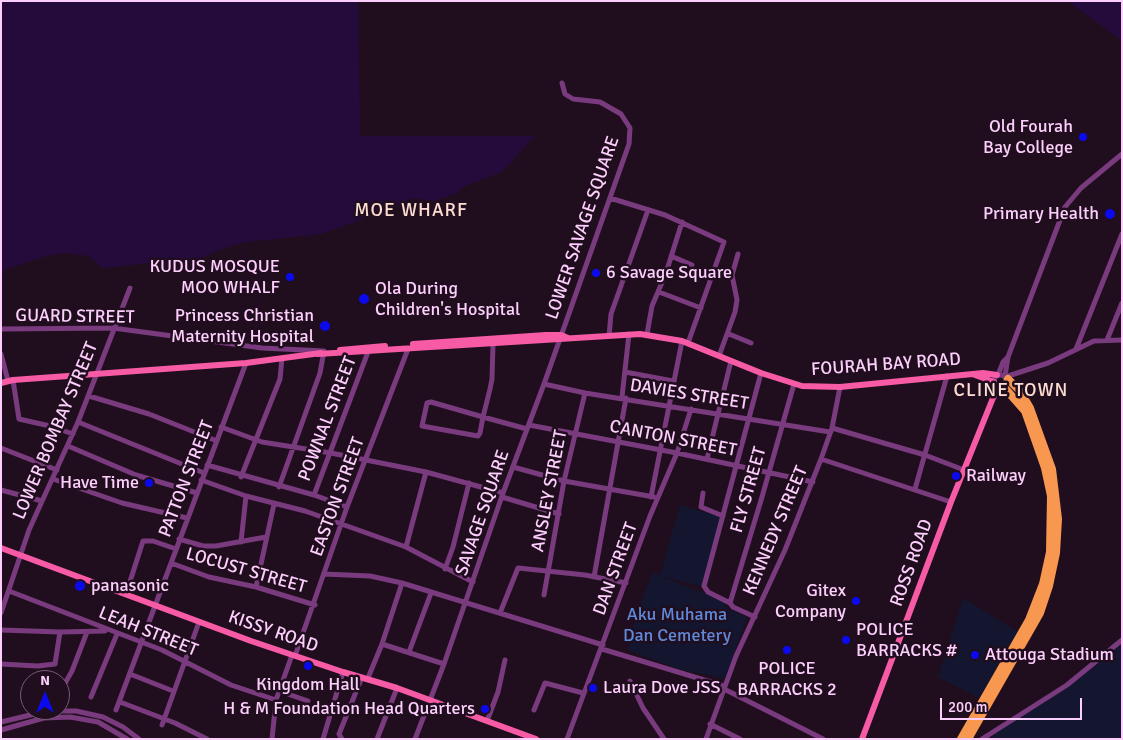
<!DOCTYPE html>
<html>
<head>
<meta charset="utf-8">
<style>
  body { margin:0 }
  #map { position:relative; width:1123px; height:740px; overflow:hidden; background:#200e1f; font-family:Signika,sans-serif }
  canvas { display:block }
  .frame { position:absolute; inset:0; border:2px solid #fdcffc; pointer-events:none }
  .north { position:absolute; left:20px; top:670px; width:50px; height:50px; box-sizing:border-box; background:#200e1f; border:1px solid #785b77; border-radius:50%; rotate:0deg; font-size:14px; font-weight:700; line-height:20px; text-align:center; color:#fdcffc }
  .north::after { content:''; display:block; margin:auto; width:18px; height:22px; background:#0b0aee; clip-path:polygon(50% 0,100% 100%,50% 72%,0 100%) }
  .scale { position:absolute; left:940px; top:698px; width:142px; height:22px; box-sizing:border-box; border:2px solid #fdcffc; border-top:0; padding-left:6px; font-size:15px; line-height:18px; white-space:nowrap; color:#fdcffc; -webkit-text-stroke:4px #200e1f; paint-order:stroke }
</style>
</head>
<body>
<div id="map">
<canvas width="1123" height="740"></canvas>
<div class="frame"></div>
<div class="north">N</div>
<div class="scale">200 m</div>
</div>
<script>
const g = document.querySelector('canvas').getContext('2d');
g.lineJoin = 'round';
function fillPath(path, color) { g.fillStyle = color; g.fill(path, 'evenodd'); }
const poly = rows => new Path2D(rows.map(r => 'M' + r).join(''));
function strokePath(path, color, width, dash) { g.strokeStyle = color; g.lineWidth = width; g.lineCap = dash ? 'butt' : 'round'; g.setLineDash(dash || []); g.stroke(path); }
function write(font, color, halo, rows, align = 'center') {
  g.font = font + ' Signika,sans-serif'; g.lineWidth = 5; g.setLineDash([]); g.textBaseline = 'middle'; g.strokeStyle = halo; g.fillStyle = color; for (const [text, x, y, turn = 0] of rows) {
    g.save(); g.translate(x, y); g.rotate((+turn || 0) * Math.PI / 180); g.textAlign = isNaN(turn) ? turn : align; if (halo) g.strokeText(text, 0, 0); g.fillText(text, 0, 0); g.restore();
  }
}
fillPath(poly([
  [680,505,723,518,703,587,661,576,724,602,726,608,747,617,725,679,675,668,628,650,634,621,652,573,660,575],
  [963,598,1018,632,979,698,938,677],
  [1122,643,1122,739,988,739,1093,666]
]), '#13162e');
fillPath(poly([
  [1,1,399,1,358,2,360,136,535,136,502,172,465,186,457,193,434,201,411,198,404,204,384,208,365,218,322,234,245,242,219,250,182,267,167,268,148,263,107,268,101,267,89,256,64,253,47,256,1,271],
  [1068,1,1122,1,1122,41]
]), '#250b3c');
strokePath(poly([
  [245,246,246,256,262,286,257,327,261,347]
]), '#250b3c', 1);
strokePath(poly([
  [610,198,665,215,724,242,688,343],
  [671,256,692,265],
  [659,292,701,308],
  [1,329,113,328,262,348,324,351,320,373,279,487],
  [647,334,652,306,666,273,682,222],
  [729,334,751,343],
  [609,336,611,314,648,210],
  [1107,340,1122,303],
  [493,344,492,379,490,389,483,417,480,433,478,436,422,426,427,403,431,402,483,417,527,429],
  [1076,349,1122,234],
  [1,354,8,381],
  [719,356,735,312,737,300,732,275,738,254],
  [625,372,673,381],
  '994 381a6 6 0 1 1 12 0a6 6 0 1 1-12 0Z',
  [998,375,1003,362,1008,357],
  [1005,376,1008,357,1065,207,1081,188,1122,154],
  [1005,377,1048,363,1094,341,1122,340],
  [13,380,19,419,50,426,73,434],
  [544,384,585,393,830,432],
  [89,396,149,414,217,441],
  [622,397,629,334],
  [78,422,204,473],
  [529,425,677,453,813,482],
  [221,427,262,442,331,453,426,472,503,493],
  [832,428,925,455,964,470],
  [68,446,136,475,197,493],
  [1,448,57,470],
  [707,459,731,361],
  [821,459,951,502],
  [207,465,314,495,347,507],
  [513,467,564,481,654,497],
  [241,477,280,379,282,358],
  [53,479,122,503,187,518],
  [201,480,246,496,305,511,406,547,473,582],
  [915,489,947,376],
  [1,490,42,501],
  [703,493,701,507,723,516],
  [314,495,368,352],
  [502,497,559,514],
  [651,497,682,341],
  [179,539,203,546,216,546,266,537],
  [241,542,246,496],
  [406,547,426,472],
  [171,563,209,577,256,587,315,605],
  [445,569,453,547,469,483],
  [324,574,370,576,402,583,603,645],
  [594,577,626,398],
  [256,587,274,504],
  [9,591,162,650,231,685,276,700],
  [126,594,143,541,153,541,176,549],
  [544,595,564,481,585,393],
  [730,603,762,497,794,384],
  [1,613,29,530,78,422,130,288],
  [500,613,518,568,585,575,626,583],
  [755,617,733,607,730,603,708,592,704,586,761,373],
  [1,630,60,632,105,631],
  [382,644,444,664],
  [602,649,724,686],
  [409,652,431,593],
  [295,656,347,507,408,349],
  [1,664,38,666,55,664,60,632],
  [130,674,173,691],
  [368,678,382,644,402,583],
  [630,681,643,708,664,739],
  [64,685,72,671,87,632],
  [724,689,823,739],
  [279,691,308,701],
  [91,697,117,634],
  [120,702,175,723,207,739],
  [116,710,246,363],
  [534,710,545,683,583,693],
  [487,721,498,692,505,660],
  [1,722,47,711,76,711,103,717,123,727,139,739],
  [710,724,740,739],
  [162,725,199,622],
  [1,730,44,718,70,717,98,722,127,739],
  [272,739,276,700,292,655],
  [323,739,343,672],
  [342,739,339,734,362,677],
  [377,739,397,688],
  [415,739,444,664,503,493,544,384,629,144,630,128,621,114,600,102,573,99,565,94,562,83],
  [567,739,650,516,677,453,691,409],
  [706,739,736,656,785,550,821,459,832,428,840,387],
  [982,739,1067,685,1122,640]
]), '#793b7d', 5);
strokePath(poly([
  [413,344,546,335,561,335,568,338],
  [340,350,385,346],
  [318,354,640,334,682,341,761,373,802,386,840,387,983,373,997,375],
  [975,375,994,382],
  [1,383,13,380,246,363,321,353],
  [1,548,251,641,343,672,397,688,536,739],
  [862,739,951,502,993,398,1000,387]
]), '#f85ba5', 6);
strokePath(poly([
  [961,739,1029,620,1043,584,1050,552,1051,496,1045,468,1025,411,1003,386],
  [968,739,1040,613,1049,586,1056,553,1058,519,1052,469,1030,408,1020,391,1008,379]
]), '#f89750', 8);
for (const [x, y, r, color] of [
  [1083,137,5,"#0b0aee"],
  [1110,214,6,"#0b0aee"],
  [596,273,5,"#0b0aee"],
  [290,277,5,"#0b0aee"],
  [364,299,6,"#0b0aee"],
  [325,326,6,"#0b0aee"],
  [956,476,5,"#0b0aee"],
  [149,483,5,"#0b0aee"],
  [80,586,6,"#0b0aee"],
  [856,601,5,"#0b0aee"],
  [846,640,5,"#0b0aee"],
  [787,650,5,"#0b0aee"],
  [975,655,5,"#0b0aee"],
  [308,666,5,"#0b0aee"],
  [593,688,5,"#0b0aee"],
  [485,709,5,"#0b0aee"]
]) { const dot = new Path2D(); dot.arc(x, y, r, 0, 2 * Math.PI); g.fillStyle = color; g.fill(dot); strokePath(dot, '#200e1f', 2); }
write('18px', '#fdcffc', '#200e1f', [
  ["Old Fourah",1073,127],
  ["Bay College",1073,148],
  ["Primary Health",1099,214],
  ["KUDUS MOSQUE",280,267],
  ["MOO WHALF",280,288],
  ["6 Savage Square",606,273,"left"],
  ["Ola During",375,289,"left"],
  ["Children's Hospital",375,310,"left"],
  ["Princess Christian",314,316],
  ["Maternity Hospital",314,337],
  ["Railway",966,476,"left"],
  ["Have Time",139,483],
  ["panasonic",91,586,"left"],
  ["Gitex",846,591],
  ["Company",846,612],
  ["POLICE",856,630,"left"],
  ["BARRACKS #",856,651,"left"],
  ["Attouga Stadium",985,655,"left"],
  ["POLICE",787,669,"center"],
  ["BARRACKS 2",787,690,"center"],
  ["Kingdom Hall",308,685,"center"],
  ["Laura Dove JSS",603,688,"left"],
  ["H & M Foundation Head Quarters",475,709]
], 'right');
write('18px', '#fdcffc', '#200e1f', [
  ["LOWER SAVAGE SQUARE",583,228,-71],
  ["GUARD STREET",75,317,1],
  ["FOURAH BAY ROAD",886,365,-4],
  ["DAVIES STREET",689,395,9],
  ["POWNAL STREET",328,419,-69],
  ["LOWER BOMBAY STREET",56,431,-67],
  ["CANTON STREET",673,439,11],
  ["PATTON STREET",187,479,-69],
  ["FLY STREET",749,490,-74],
  ["ANSLEY STREET",550,491,-79],
  ["EASTON STREET",338,497,-70],
  ["SAVAGE SQUARE",483,513,-71],
  ["KENNEDY STREET",776,531,-67],
  ["ROSS ROAD",912,563,-70],
  ["DAN STREET",616,569,-70],
  ["LOCUST STREET",246,571,16],
  ["LEAH STREET",148,632,22],
  ["KISSY ROAD",273,632,19]
]);
write('18px', '#5f89d9', '#200e1f', [
  ["Aku Muhama",677,615],
  ["Dan Cemetery",677,636]
]);
g.letterSpacing = '1px';
write('19px', '#fdddd1', '#200e1f', [
  ["MOE WHARF",411,211],
  ["CLINE TOWN",1011,391]
]);
g.letterSpacing = '0px';
</script>
</body>
</html>
